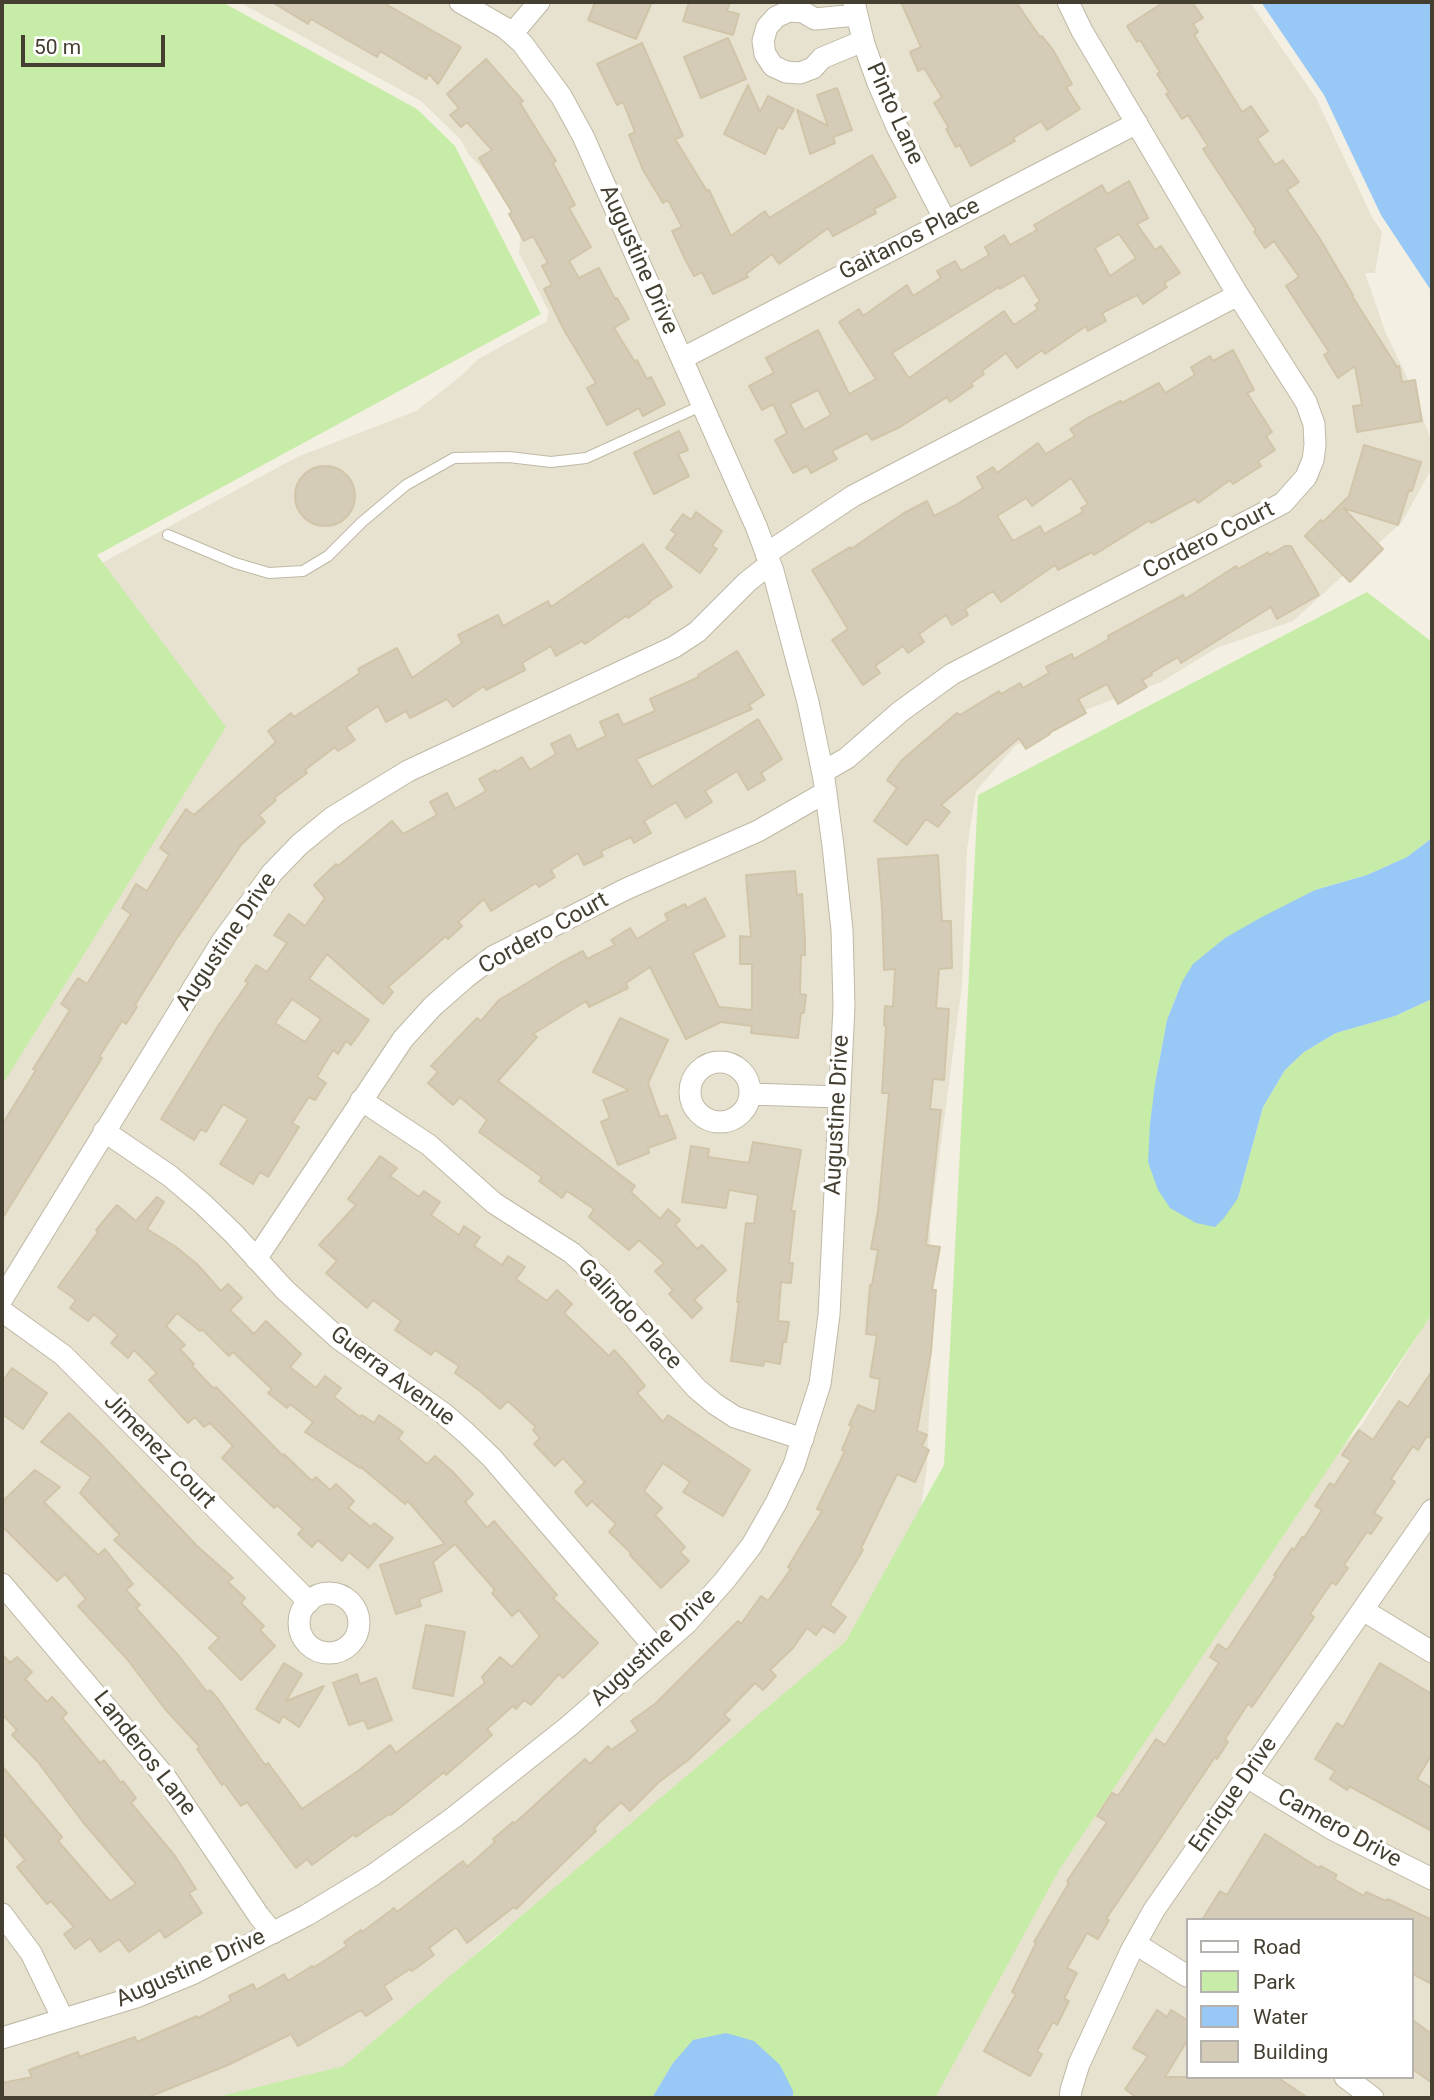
<!DOCTYPE html>
<html>
<head>
<meta charset="utf-8">
<style>
  body { margin:0 }
  #map { position:relative; width:1434px; height:2100px; overflow:hidden; background:#f3efe2; font-family:Roboto,sans-serif }
  canvas { display:block }
  .frame { position:absolute; inset:0; border:4px solid #453f32; pointer-events:none }
  .legend { position:absolute; left:1186px; top:1918px; width:228px; height:161px; box-sizing:border-box; background:#fff; border:2px solid #b5b2ad; margin:0; padding:9px 12px; list-style:none; font-size:21px; color:#453f32 }
  .legend li { display:flex; align-items:center; gap:14px; height:35px }
  .legend b { width:35px; border:2px solid #b5b2ad }
  .scale { position:absolute; left:21px; top:35px; width:144px; height:32px; box-sizing:border-box; border:4px solid #453f32; border-top:0; padding-left:9px; font-size:21px; line-height:24px; white-space:nowrap; color:#453f32; -webkit-text-stroke:5px #fff; paint-order:stroke }
</style>
</head>
<body>
<div id="map">
<canvas width="1434" height="2100"></canvas>
<div class="frame"></div>
<ul class="legend">
<li><b style="height:9px;background:#fff"></b>Road</li>
<li><b style="height:19px;background:#c7eca7"></b>Park</li>
<li><b style="height:19px;background:#98c8f6"></b>Water</li>
<li><b style="height:19px;background:#d5ccb7"></b>Building</li>
</ul>
<div class="scale">50 m</div>
</div>
<script>
const g = document.querySelector('canvas').getContext('2d');
g.lineJoin = 'round';
function fillPath(path, color) { g.fillStyle = color; g.fill(path, 'evenodd'); }
const poly = rows => new Path2D(rows.map(r => 'M' + r).join(''));
function strokePath(path, color, width, dash) { g.strokeStyle = color; g.lineWidth = width; g.lineCap = dash ? 'butt' : 'round'; g.setLineDash(dash || []); g.stroke(path); }
function write(font, color, halo, rows, align = 'center') {
  g.font = font + ' Roboto,sans-serif'; g.lineWidth = 7; g.setLineDash([]); g.textBaseline = 'middle'; g.strokeStyle = halo; g.fillStyle = color; for (const [text, x, y, turn = 0] of rows) {
    g.save(); g.translate(x, y); g.rotate((+turn || 0) * Math.PI / 180); g.textAlign = isNaN(turn) ? turn : align; if (halo) g.strokeText(text, 0, 0); g.fillText(text, 0, 0); g.restore();
  }
}
fillPath(poly([
  [239,2,1250,2,1316,98,1372,217,1382,232,1375,273,1365,273,1385,331,1405,373,1432,442,1432,468,1402,522,1293,621,1217,648,1161,682,1085,710,1015,746,976,791,967,849,962,985,930,1226,931,1361,927,1468,912,1564,870,1630,575,1883,494,1937,357,2070,275,2098,2,2098,2,1051,32,601,297,457,416,411,461,376,478,359,546,322,549,312,519,253,521,228,497,183,469,155,461,140,421,101],
  [1432,1313,1432,2098,920,2098,958,2011,1298,1496,1361,1426],
  [1187,1920,1411,1920,1411,2077,1187,2077]
]), '#e7e2d0');
fillPath(poly([
  [2,2,222,2,417,109,455,146,541,314,97,555,226,727,2,1085],
  [1367,592,1432,642,1432,838,1407,857,1367,875,1315,890,1225,938,1182,982,1167,1020,1155,1084,1238,1198,1263,1107,1285,1070,1304,1052,1336,1033,1395,1016,1432,999,1432,1314,1059,1870,935,2098,793,2098,793,2091,673,2063,652,2098,213,2098,344,2066,846,1641,944,1465,978,795]
]), '#c7eca7');
fillPath(poly([
  [1261,2,1432,2,1432,292,1381,215,1324,95],
  [1432,838,1432,999,1395,1016,1336,1033,1304,1052,1285,1070,1263,1107,1238,1198,1224,1218,1215,1227,1196,1223,1170,1208,1158,1190,1148,1162,1150,1124,1155,1084,1167,1020,1182,982,1193,964,1225,938,1260,918,1315,890,1367,875,1407,857],
  [726,2033,754,2041,780,2065,793,2091,793,2098,652,2098,673,2063,693,2040]
]), '#98c8f6');
const building = poly([
  [272,2,382,2,461,47,438,84,429,74,426,79,380,51,377,57,311,19,308,24,272,2],
  [595,2,652,2,636,39,588,20,595,2],
  [689,2,730,2,727,11,739,14,733,35,683,21,689,2],
  [901,2,1016,2,1040,37,1042,36,1053,50,1072,84,1066,87,1080,109,1047,130,1041,121,1013,138,1015,141,971,166,960,145,956,147,946,129,949,128,934,103,942,97,924,68,918,71,910,52,921,47,901,2],
  [1164,2,1192,2,1203,18,1193,24,1198,32,1194,35,1242,112,1251,106,1268,131,1257,139,1275,165,1283,160,1299,182,1287,190,1320,239,1353,295,1352,296,1397,367,1399,366,1402,382,1415,380,1422,421,1357,432,1353,406,1362,405,1355,366,1338,378,1324,355,1329,352,1286,286,1299,277,1274,241,1265,248,1254,232,1256,230,1203,149,1208,146,1188,115,1182,119,1166,94,1169,92,1157,74,1160,72,1140,40,1137,42,1127,26,1164,2],
  [728,38,746,79,701,98,684,57,728,38],
  [642,43,683,136,675,139,707,191,709,190,731,236,765,211,769,218,872,155,896,197,874,209,876,213,833,236,828,228,779,264,772,254,746,274,748,277,713,294,702,272,694,276,685,259,672,231,682,227,668,200,663,203,643,170,629,135,635,132,623,102,617,105,597,64,642,43],
  [486,59,523,101,520,103,556,161,553,163,575,205,569,208,591,247,569,261,579,278,599,268,615,299,617,298,629,319,614,328,635,362,637,360,647,379,651,377,665,404,643,416,639,408,607,425,587,388,596,383,564,330,544,289,552,285,542,266,548,263,533,236,524,241,509,214,512,212,479,158,492,150,467,122,461,127,450,115,459,108,447,94,486,59],
  [748,85,760,112,768,96,794,109,783,129,778,127,765,154,724,134,748,85],
  [837,88,852,130,833,137,835,143,810,154,797,110,828,126,817,95,837,88],
  [1129,181,1148,218,1137,224,1155,250,1161,246,1180,273,1164,283,1167,287,1143,304,1137,295,1102,313,1106,321,1088,331,1086,326,1045,354,1042,350,1017,368,1006,353,982,371,984,374,971,383,973,386,950,402,947,397,900,427,872,440,867,433,832,451,837,459,811,473,807,466,793,473,775,440,787,433,773,404,762,410,749,386,774,373,766,358,818,330,849,394,876,379,839,322,859,309,863,316,907,285,913,296,941,278,937,271,955,261,961,271,989,255,985,247,1004,235,1010,245,1037,230,1034,225,1102,185,1107,194,1129,181],
  [1119,234,1136,258,1110,276,1095,248,1119,234],
  [1024,275,1040,301,1035,305,1038,309,1014,325,1004,311,909,378,892,353,999,287,1000,289,1024,275],
  [818,390,831,415,804,430,790,404,818,390],
  [1233,350,1254,390,1247,393,1272,432,1266,436,1275,450,1258,461,1261,466,1233,484,1230,480,1198,503,1195,499,1151,523,1150,520,1094,555,1092,552,1058,570,1055,565,1001,602,993,591,965,609,968,615,952,625,946,615,919,634,924,642,908,653,903,646,875,666,880,673,863,685,832,640,848,629,812,570,850,547,851,549,904,513,927,501,934,516,954,506,983,488,977,477,993,467,997,473,1038,443,1046,454,1075,436,1070,429,1086,419,1121,401,1122,403,1159,383,1165,393,1195,375,1191,367,1210,356,1213,361,1233,350],
  [1071,478,1088,504,1081,508,1083,512,1044,534,1040,526,1013,541,997,516,1026,498,1032,506,1071,478],
  [679,431,688,450,678,454,689,476,654,494,634,453,679,431],
  [1364,445,1421,462,1412,491,1409,490,1398,525,1343,508,1383,549,1350,582,1305,536,1321,520,1323,522,1349,496,1364,445],
  '295 496a30 30 0 1 1 60 0a30 30 0 1 1-60 0Z',
  [696,512,722,531,712,546,717,549,700,573,666,548,676,534,671,530,683,514,691,520,696,512],
  [643,544,672,587,649,602,650,603,628,618,626,616,585,644,582,641,556,656,551,646,522,663,525,670,486,690,484,686,453,707,447,699,410,718,406,711,386,722,378,706,346,727,355,740,338,751,335,747,305,770,307,773,274,798,276,800,259,815,265,822,241,845,175,941,135,1005,137,1007,126,1024,122,1021,99,1057,102,1058,89,1079,2,1219,2,1125,36,1070,33,1069,70,1010,61,1004,78,978,87,984,131,914,122,908,136,884,147,891,169,855,160,848,186,809,194,815,276,742,268,731,291,713,294,717,360,673,358,669,397,648,412,678,462,643,458,635,498,615,503,626,548,601,551,607,643,544],
  [1285,546,1291,546,1319,595,1277,619,1271,607,1181,663,1178,657,1151,673,1152,675,1142,680,1147,687,1118,704,1107,684,1078,699,1086,713,1049,733,1050,734,1026,749,1019,738,941,805,950,812,938,827,926,819,907,845,874,821,897,788,887,780,902,760,957,713,960,715,999,691,1001,694,1020,683,1023,688,1049,673,1046,667,1072,654,1074,659,1109,639,1108,636,1183,595,1185,599,1236,566,1238,569,1268,552,1269,555,1285,546],
  [737,651,764,695,749,705,752,709,636,759,652,787,758,719,782,759,761,773,765,780,748,790,737,771,705,791,712,802,686,818,676,802,644,821,651,833,634,843,631,837,601,851,603,856,584,865,578,853,551,870,555,877,539,887,536,883,491,911,484,899,458,922,462,926,448,939,446,936,388,987,393,992,383,1004,327,954,309,979,369,1020,351,1045,346,1041,338,1054,333,1050,317,1077,326,1083,315,1100,309,1097,292,1123,299,1127,268,1177,260,1172,253,1184,220,1164,248,1119,223,1104,206,1132,201,1129,194,1140,161,1119,218,1026,248,983,245,981,256,965,267,972,287,943,274,935,289,914,305,926,325,898,314,885,336,864,338,866,392,821,403,834,437,815,430,802,447,793,455,809,486,791,479,779,495,770,497,772,522,757,530,770,556,754,551,744,570,735,577,750,606,736,600,722,618,714,623,725,655,711,650,699,699,677,698,675,737,651],
  [292,999,321,1019,305,1042,275,1023,292,999],
  [938,855,942,921,951,921,952,968,939,969,936,1008,949,1009,944,1080,933,1079,930,1109,941,1110,926,1245,940,1247,932,1290,936,1290,931,1352,917,1431,927,1435,922,1446,929,1450,915,1482,897,1474,861,1548,863,1550,830,1605,846,1617,834,1633,823,1626,816,1635,807,1628,793,1648,770,1670,776,1676,763,1690,755,1683,724,1715,730,1720,687,1761,659,1782,630,1811,621,1802,594,1828,596,1831,516,1909,514,1907,467,1943,456,1927,429,1948,434,1955,412,1971,410,1969,384,1986,392,1999,366,2016,361,2010,298,2046,291,2034,228,2065,146,2098,2,2098,2,2083,32,2077,29,2070,78,2052,79,2057,135,2037,137,2042,197,2016,198,2018,231,2001,229,1996,253,1984,256,1990,284,1974,288,1981,312,1966,313,1968,347,1946,344,1942,361,1930,362,1932,394,1908,397,1912,463,1861,467,1867,495,1842,493,1839,513,1822,515,1823,585,1759,590,1764,608,1746,611,1750,638,1731,631,1721,655,1704,738,1621,741,1624,761,1596,768,1601,791,1569,788,1567,822,1511,817,1509,845,1451,842,1450,852,1426,849,1425,858,1405,875,1412,880,1379,870,1377,877,1335,866,1334,870,1285,872,1285,878,1250,871,1249,878,1211,889,1093,882,1093,886,1026,884,1025,885,1006,893,1007,895,969,884,970,882,909,878,859,938,855],
  [795,871,797,895,802,894,805,940,805,955,801,955,800,994,806,995,804,1013,801,1013,798,1038,751,1033,752,1026,721,1022,686,1039,650,967,626,983,628,988,589,1007,586,1001,533,1034,537,1037,498,1081,635,1186,631,1192,660,1219,668,1209,680,1220,675,1225,697,1249,702,1245,726,1270,694,1300,702,1308,692,1318,669,1294,673,1290,655,1271,664,1263,639,1240,629,1250,589,1217,594,1209,567,1191,562,1198,539,1181,542,1177,479,1132,487,1120,460,1097,453,1105,428,1083,438,1072,431,1066,477,1018,481,1021,499,1000,560,963,583,951,587,959,615,945,611,940,630,928,637,939,668,920,665,914,685,904,687,908,705,898,725,936,693,953,719,1007,752,1010,752,964,740,964,740,936,751,937,746,875,795,871],
  [620,1018,668,1040,648,1083,660,1117,667,1115,676,1138,648,1148,649,1153,618,1165,601,1122,610,1118,603,1100,629,1090,593,1072,620,1018],
  [753,1142,801,1150,791,1211,795,1211,789,1263,793,1263,791,1283,781,1282,778,1321,789,1322,786,1342,783,1342,780,1364,765,1361,763,1366,731,1361,739,1302,737,1302,746,1223,754,1224,758,1195,729,1190,726,1208,682,1202,691,1146,709,1149,708,1157,749,1163,753,1142],
  [380,1156,397,1168,390,1176,419,1197,424,1191,440,1202,431,1215,459,1235,464,1226,480,1237,474,1246,502,1265,508,1256,525,1267,516,1279,547,1301,557,1290,572,1304,564,1313,609,1356,614,1350,627,1364,645,1386,637,1393,663,1422,668,1415,750,1470,723,1516,683,1492,690,1482,663,1463,644,1491,662,1508,655,1515,685,1547,680,1552,689,1561,661,1588,630,1555,631,1553,609,1532,616,1524,592,1501,587,1506,575,1492,585,1482,563,1458,555,1466,534,1444,540,1438,533,1430,536,1427,508,1401,500,1409,479,1390,455,1373,459,1366,435,1350,431,1355,395,1330,401,1321,373,1300,367,1308,326,1273,337,1261,319,1245,356,1205,348,1199,380,1156],
  [157,1197,164,1202,147,1229,176,1247,197,1264,221,1291,228,1284,242,1298,230,1310,254,1334,266,1321,301,1354,290,1367,316,1388,325,1376,341,1388,334,1397,360,1417,362,1415,374,1423,379,1415,403,1432,398,1439,427,1464,435,1456,453,1472,473,1494,465,1502,487,1528,494,1521,557,1595,553,1598,598,1643,563,1678,559,1674,531,1705,524,1700,516,1709,513,1706,487,1729,492,1735,446,1775,444,1772,391,1815,389,1814,356,1837,354,1834,312,1865,307,1859,296,1868,247,1802,241,1806,224,1783,222,1785,197,1749,200,1747,165,1709,127,1659,78,1606,86,1599,65,1574,57,1581,2,1526,2,1502,35,1470,60,1487,44,1502,98,1555,105,1549,133,1584,126,1590,140,1605,136,1608,178,1655,207,1692,210,1690,218,1699,265,1765,268,1763,302,1809,358,1771,390,1745,396,1753,485,1683,482,1677,500,1657,512,1667,540,1636,519,1610,512,1616,492,1593,495,1590,455,1544,433,1562,442,1591,419,1599,421,1606,396,1614,380,1565,445,1544,408,1501,405,1504,361,1467,360,1468,305,1432,313,1422,290,1404,287,1408,268,1393,272,1389,233,1352,229,1356,202,1329,200,1331,177,1313,166,1326,185,1345,180,1349,194,1364,192,1366,214,1389,216,1387,283,1456,284,1454,312,1481,316,1477,330,1490,336,1484,354,1501,348,1508,371,1527,374,1523,393,1538,368,1568,349,1552,342,1561,318,1540,312,1547,298,1534,303,1529,277,1505,274,1508,222,1458,233,1446,210,1423,204,1427,195,1417,188,1423,149,1380,157,1373,134,1350,128,1358,111,1343,118,1335,94,1314,88,1321,70,1308,76,1300,58,1287,98,1232,96,1230,117,1205,136,1221,157,1197],
  [12,1368,47,1393,23,1429,2,1414,2,1382,12,1368],
  [1432,1371,1432,1439,1427,1436,1418,1450,1413,1446,1391,1479,1395,1482,1374,1513,1382,1518,1371,1534,1367,1532,1344,1565,1348,1568,1336,1585,1332,1582,1310,1614,1314,1617,1252,1707,1248,1704,1225,1739,1228,1742,1217,1759,1215,1757,1106,1919,1109,1920,1098,1939,1087,1933,1067,1968,1077,1973,1064,1999,1069,2001,1057,2025,1053,2022,1037,2051,1042,2054,1030,2076,984,2051,1016,1994,1012,1992,1036,1943,1034,1942,1069,1883,1067,1881,1107,1822,1097,1816,1112,1793,1118,1796,1156,1739,1165,1745,1219,1663,1210,1657,1218,1644,1227,1650,1276,1576,1274,1575,1292,1548,1294,1550,1302,1537,1304,1538,1322,1510,1315,1506,1330,1483,1334,1486,1351,1460,1342,1455,1359,1430,1373,1440,1399,1401,1408,1407,1432,1371],
  [69,1413,100,1443,197,1546,233,1578,228,1582,245,1598,241,1603,264,1626,260,1630,275,1646,241,1680,209,1648,219,1638,114,1540,120,1535,80,1493,91,1477,41,1442,69,1413],
  [426,1625,465,1632,453,1696,413,1688,426,1625],
  [2,1654,10,1663,17,1657,32,1672,25,1679,47,1702,52,1697,67,1713,62,1718,100,1763,104,1760,121,1783,123,1781,136,1798,131,1803,175,1856,196,1889,189,1893,202,1913,165,1938,160,1930,129,1952,119,1939,100,1952,90,1938,75,1949,64,1934,74,1927,51,1901,47,1904,17,1867,25,1860,2,1832,2,1766,62,1837,58,1841,110,1901,136,1884,82,1821,38,1762,12,1735,17,1730,2,1714,2,1654],
  [284,1663,302,1674,286,1701,324,1686,299,1727,283,1716,279,1723,256,1709,284,1663],
  [1380,1663,1432,1694,1432,1754,1417,1779,1432,1788,1432,1831,1349,1786,1347,1790,1330,1779,1335,1771,1315,1759,1337,1723,1343,1727,1380,1663],
  [357,1674,360,1684,376,1678,392,1720,368,1729,364,1720,349,1725,333,1683,357,1674],
  [1265,1834,1319,1868,1321,1866,1337,1875,1334,1879,1364,1896,1366,1892,1386,1901,1388,1899,1432,1920,1432,1984,1411,1973,1411,1920,1202,1920,1220,1891,1227,1895,1265,1834],
  [1157,2010,1167,2017,1171,2010,1187,2020,1187,2041,1165,2077,1277,2077,1308,2098,1137,2098,1125,2089,1148,2056,1133,2048,1157,2010],
  [1411,2019,1432,2034,1432,2083,1411,2068,1411,2019]
]);
fillPath(building, '#d5ccb7');
strokePath(building, '#d1c5a9', 2);
const lane = poly([
  [168,535,235,563,269,573,303,571,328,556,362,522,406,485,454,458,509,457,551,462,586,458,703,405]
]);
const street = poly([
  [854,2,864,44,878,83,897,127,946,222],
  [856,15,815,19,803,12,789,11,776,17,767,27,763,41,765,54,773,66,786,72,800,73,813,68,822,58,863,41],
  [512,34,539,2],
  [683,358,1137,123],
  [766,554,853,496,1238,295],
  [823,772,847,758,901,711,952,674,1283,503,1306,477,1313,460,1315,445,1314,424,1306,402,1238,295,1082,31,1068,2],
  '690 1092a30 30 0 1 1 60 0a30 30 0 1 1-60 0Z',
  [750,1094,839,1097],
  [361,1100,429,1145,494,1203,572,1253,600,1279,696,1388,715,1404,735,1417,803,1439],
  [104,1131,170,1176,203,1204,234,1234,285,1290,339,1339,443,1413,466,1433,492,1458,656,1649],
  [256,1259,403,1039,433,1006,465,978,494,956,626,889,758,831,826,792],
  [2,1299,221,943,272,873,300,844,333,817,408,771,674,647,697,632,747,582,770,564],
  [2,1311,63,1355,309,1602],
  [2,1584,166,1778,259,1916,273,1933],
  '299 1623a30 30 0 1 1 60 0a30 30 0 1 1-60 0Z',
  [1363,1610,1432,1652],
  [1247,1777,1332,1829,1432,1879],
  [2,1914,31,1953,63,2019],
  [1136,1944,1187,1976],
  [2,2038,136,1997,194,1973,307,1915,373,1875,453,1818,569,1726,687,1623,725,1580,752,1545,776,1503,794,1465,820,1384,829,1315,844,1006,842,930,833,846,824,779,808,702,773,571,756,526,583,136,561,96,522,43,505,28,460,2],
  [1345,2077,1373,2098],
  [1070,2098,1071,2090,1079,2064,1131,1951,1154,1910,1432,1510]
]);
strokePath(lane, '#bfb8a4', 12);
strokePath(street, '#bfb8a4', 23);
strokePath(lane, '#fff', 10);
strokePath(street, '#fff', 21);
write('23px', '#453f32', '#fff', [
  ["Pinto Lane",894,114,66],
  ["Gaitanos Place",910,240,-27],
  ["Augustine Drive",638,260,66],
  ["Cordero Court",1209,541,-27],
  ["Cordero Court",544,934,-29],
  ["Augustine Drive",227,942,-56],
  ["Augustine Drive",838,1115,-87],
  ["Galindo Place",629,1315,47],
  ["Guerra Avenue",392,1377,37],
  ["Jimenez Court",159,1452,46],
  ["Augustine Drive",654,1648,-43],
  ["Landeros Lane",144,1754,52],
  ["Enrique Drive",1234,1795,-55],
  ["Camero Drive",1339,1829,29],
  ["Augustine Drive",191,1969,-24]
]);
</script>
</body>
</html>
